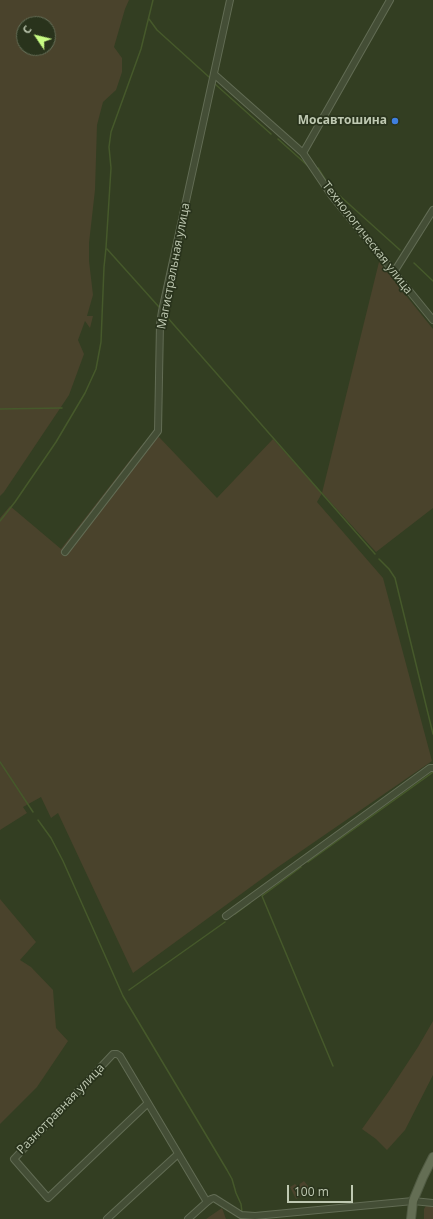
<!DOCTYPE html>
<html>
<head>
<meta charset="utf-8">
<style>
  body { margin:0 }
  #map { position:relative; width:433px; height:1219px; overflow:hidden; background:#333e22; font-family:"Open Sans",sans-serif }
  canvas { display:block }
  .north { position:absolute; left:16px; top:16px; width:40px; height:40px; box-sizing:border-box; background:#29331c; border:1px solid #656f58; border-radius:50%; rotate:305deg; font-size:11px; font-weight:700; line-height:16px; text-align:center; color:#bfc9b2 }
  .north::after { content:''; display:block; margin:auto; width:14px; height:18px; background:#c8fc84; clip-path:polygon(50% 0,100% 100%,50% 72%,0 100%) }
  .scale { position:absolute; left:287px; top:1185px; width:66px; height:18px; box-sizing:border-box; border:2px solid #bfc9b2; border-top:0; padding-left:5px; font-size:12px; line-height:14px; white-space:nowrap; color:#bfc9b2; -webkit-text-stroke:3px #29331c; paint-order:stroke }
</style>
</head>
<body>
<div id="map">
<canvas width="433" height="1219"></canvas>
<div class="north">С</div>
<div class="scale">100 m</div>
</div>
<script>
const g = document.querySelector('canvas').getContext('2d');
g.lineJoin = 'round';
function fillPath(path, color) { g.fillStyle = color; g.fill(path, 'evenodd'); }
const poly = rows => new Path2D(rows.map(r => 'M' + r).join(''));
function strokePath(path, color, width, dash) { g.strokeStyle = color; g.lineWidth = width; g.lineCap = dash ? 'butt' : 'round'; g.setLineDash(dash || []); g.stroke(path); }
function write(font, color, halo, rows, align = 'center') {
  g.font = font + ' "Open Sans",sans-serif'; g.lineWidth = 3.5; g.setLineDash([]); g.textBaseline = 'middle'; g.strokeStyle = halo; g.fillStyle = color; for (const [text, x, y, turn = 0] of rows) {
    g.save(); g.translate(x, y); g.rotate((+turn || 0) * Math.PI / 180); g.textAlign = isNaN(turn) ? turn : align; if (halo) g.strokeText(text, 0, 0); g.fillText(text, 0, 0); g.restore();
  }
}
fillPath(poly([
  [0,0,129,0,125,9,114,47,122,58,122,72,116,90,103,102,97,125,95,190,89,243,89,261,93,295,87,316,93,316,90,328,85,321,78,340,84,354,69,395,4,492,0,496],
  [24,24,48,24,48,48,24,48],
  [379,262,433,329,433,508,376,552,322,493,317,502,383,578,432,761,278,867,133,973,58,813,51,818,41,797,23,807,27,813,0,830,0,518,10,506,61,549,141,446,159,437,217,498,273,439,322,493],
  [0,899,36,942,20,960,31,967,53,990,56,1028,68,1041,37,1087,0,1124],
  [433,1021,433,1075,405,1130,387,1150,376,1139,362,1129,389,1091,418,1047],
  [304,1181,311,1190,296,1199,290,1187,295,1184,297,1186],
  [427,1204,433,1205,433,1219,424,1219,424,1209],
  [222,1208,226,1219,206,1219]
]), '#4a432c');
strokePath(poly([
  [149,19,157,30,209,77],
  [215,84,271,134],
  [278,139,307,165],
  [318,168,330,187,400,250],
  [107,249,159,307],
  [414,263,433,281],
  [167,317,375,554],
  [0,409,62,408],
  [0,521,15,502,56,442,85,393,96,369,101,342,104,267,106,248,111,168,109,147,111,132,141,49,153,0],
  [379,559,389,569,395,578,433,734],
  [0,762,33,812],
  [38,820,51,838,63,861,123,996,227,1170,232,1179,236,1193,241,1204,242,1212],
  [308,862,433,772],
  [301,867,262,896,333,1066],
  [235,914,250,903],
  [129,990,225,922]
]), '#46592b', 1.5);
const minor = poly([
  [215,75,303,153,332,196,433,320],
  [303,153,390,0],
  [394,272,433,210],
  [65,552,158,431,160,324,162,311,230,0],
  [226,916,430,768,433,768],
  [148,1103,48,1198,14,1159,113,1054,117,1054,120,1056,207,1202],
  [107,1219,178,1154],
  [188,1219,207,1202,211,1199,214,1198,241,1215,255,1216,413,1201,433,1203]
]);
const major = poly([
  [411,1219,413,1201,423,1177,433,1157]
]);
strokePath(minor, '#626c54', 8);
strokePath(major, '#505a42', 10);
strokePath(minor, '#444e36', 6);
strokePath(major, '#646e54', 8);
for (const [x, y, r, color] of [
  [395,121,4,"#3f7fe0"]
]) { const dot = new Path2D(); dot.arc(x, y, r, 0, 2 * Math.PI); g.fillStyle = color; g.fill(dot); strokePath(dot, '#29331c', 1.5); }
write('bold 12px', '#bfc9b2', '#29331c', [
  ["Мосавтошина",387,121]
], 'right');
write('12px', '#bfc9b2', '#29331c', [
  ["Технологическая улица",367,238,52],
  ["Магистральная улица",174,266,-79],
  ["Разнотравная улица",61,1109,-46]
]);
</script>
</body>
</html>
